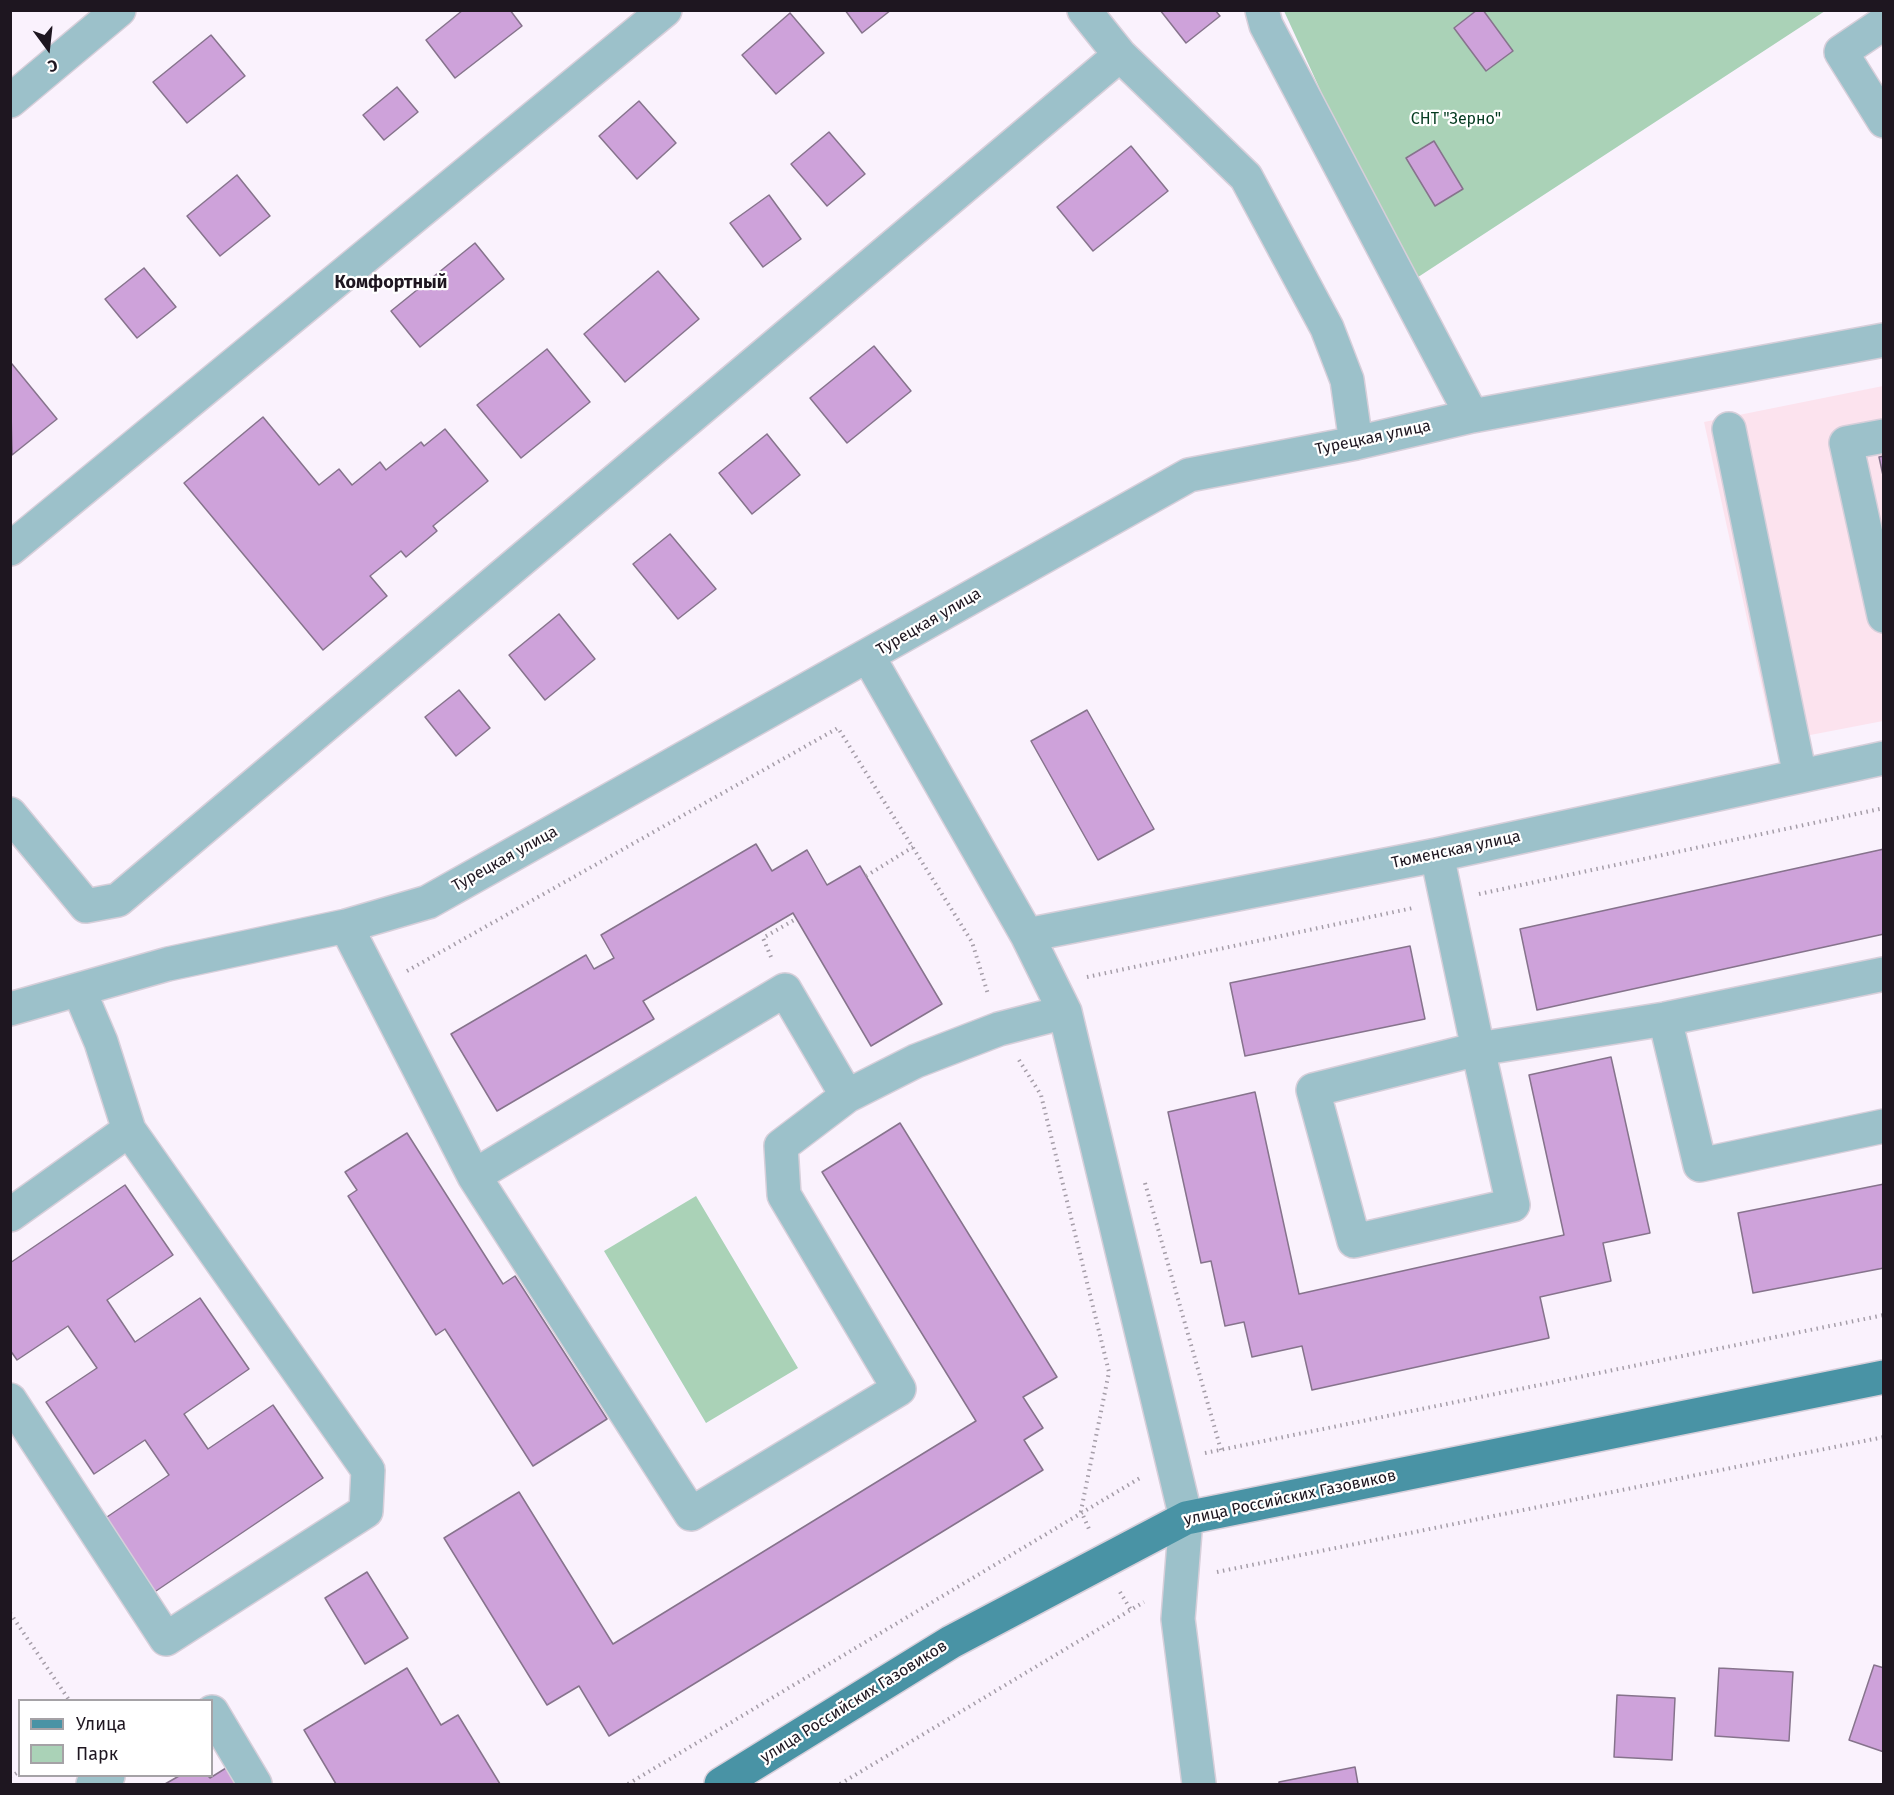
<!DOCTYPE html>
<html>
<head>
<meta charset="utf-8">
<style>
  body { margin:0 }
  #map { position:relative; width:1894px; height:1795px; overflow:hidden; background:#faf2fd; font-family:"Fira Sans",sans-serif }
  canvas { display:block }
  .frame { position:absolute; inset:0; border:12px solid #1e1620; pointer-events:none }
  .legend { position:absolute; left:18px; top:1699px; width:195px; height:78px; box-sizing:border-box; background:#fff; border:2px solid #a5a2a6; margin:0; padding:8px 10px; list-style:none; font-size:18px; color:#1e1620 }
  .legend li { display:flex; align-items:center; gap:12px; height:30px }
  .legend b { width:30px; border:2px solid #a5a2a6 }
  .north { position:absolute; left:18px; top:18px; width:60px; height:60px; -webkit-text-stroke:4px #fff; paint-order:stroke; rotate:165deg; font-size:16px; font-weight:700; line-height:24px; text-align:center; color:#1e1620 }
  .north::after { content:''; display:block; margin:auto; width:21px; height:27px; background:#1e1620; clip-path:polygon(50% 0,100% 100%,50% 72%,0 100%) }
</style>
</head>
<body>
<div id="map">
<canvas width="1894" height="1795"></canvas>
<div class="frame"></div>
<ul class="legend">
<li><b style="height:8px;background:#4993a5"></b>Улица</li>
<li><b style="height:16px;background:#aad2b7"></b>Парк</li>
</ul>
<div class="north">С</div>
</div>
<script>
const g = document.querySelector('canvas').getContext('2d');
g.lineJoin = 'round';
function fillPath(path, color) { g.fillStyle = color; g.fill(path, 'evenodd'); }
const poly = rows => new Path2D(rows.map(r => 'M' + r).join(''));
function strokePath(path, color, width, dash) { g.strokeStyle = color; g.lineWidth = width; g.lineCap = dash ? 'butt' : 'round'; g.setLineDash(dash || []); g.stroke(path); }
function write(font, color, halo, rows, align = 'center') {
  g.font = font + ' "Fira Sans",sans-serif'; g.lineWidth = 4.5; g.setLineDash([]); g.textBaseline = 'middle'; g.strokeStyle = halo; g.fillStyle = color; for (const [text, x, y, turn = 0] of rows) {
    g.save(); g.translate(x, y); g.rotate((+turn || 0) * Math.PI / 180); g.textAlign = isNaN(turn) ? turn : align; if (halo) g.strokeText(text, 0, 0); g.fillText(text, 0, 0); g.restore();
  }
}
fillPath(poly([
  [1883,386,1883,721,1774,742,1704,422]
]), '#fce3ee');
fillPath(poly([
  [1284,11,1825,11,1409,283],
  [696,1196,798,1368,706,1423,604,1251]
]), '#aad2b7');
const building = poly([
  [463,10,510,10,522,26,455,78,426,40,463,10],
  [845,10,891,10,862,33,845,10],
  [1160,10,1215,10,1220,16,1186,43,1160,10],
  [1477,10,1483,10,1513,51,1486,71,1454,28,1477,10],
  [790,13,824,53,776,94,742,55,790,13],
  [211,35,245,76,187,123,153,82,211,35],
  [397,87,418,112,384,140,363,115,397,87],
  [639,101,676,143,637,179,599,136,639,101],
  [829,132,865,174,827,206,791,164,829,132],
  [1434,141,1463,189,1435,206,1406,158,1434,141],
  [1131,146,1168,191,1093,251,1057,207,1131,146],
  [237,175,270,216,220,256,187,216,237,175],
  [769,195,801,239,763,267,730,223,769,195],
  [475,243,504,279,420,347,391,311,475,243],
  [144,268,176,307,137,338,105,299,144,268],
  [658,271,699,319,625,382,584,334,658,271],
  [874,346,911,391,847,443,810,398,874,346],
  [547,349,590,402,521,458,477,405,547,349],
  [12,364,57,419,12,455,10,366,12,364],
  [263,417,319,485,339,469,352,485,380,462,386,470,421,442,424,446,445,429,488,481,433,526,437,531,406,557,401,551,370,576,387,596,323,650,184,483,263,417],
  [767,434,800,475,752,514,719,473,767,434],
  [1884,456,1884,480,1879,457,1884,456],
  [670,534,716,589,678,619,633,564,670,534],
  [559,614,595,659,545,700,509,655,559,614],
  [459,690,490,728,456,756,425,717,459,690],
  [1087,710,1154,829,1098,860,1031,741,1087,710],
  [756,844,772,871,807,850,827,885,860,866,942,1004,871,1046,793,913,643,1001,654,1019,497,1111,451,1034,586,955,594,969,614,958,601,935,756,844],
  [1884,849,1884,934,1537,1010,1520,929,1884,849],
  [1410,946,1425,1019,1245,1056,1230,983,1410,946],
  [1611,1057,1650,1233,1603,1243,1611,1281,1540,1297,1549,1338,1312,1390,1302,1346,1252,1357,1244,1322,1225,1326,1211,1261,1201,1263,1168,1112,1255,1092,1299,1294,1564,1235,1529,1075,1611,1057],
  [900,1123,1057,1377,1023,1397,1043,1428,1024,1440,1043,1470,609,1736,579,1686,547,1705,444,1538,519,1492,613,1644,976,1421,822,1172,900,1123],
  [407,1133,503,1284,515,1276,607,1419,533,1466,445,1329,436,1335,348,1196,357,1190,345,1172,407,1133],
  [1884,1184,1884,1268,1753,1293,1738,1213,1884,1184],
  [125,1185,173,1255,107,1300,135,1342,200,1298,249,1369,184,1414,208,1449,273,1405,323,1478,153,1593,104,1519,169,1475,145,1440,94,1474,46,1402,97,1368,68,1326,17,1360,10,1350,10,1263,125,1185],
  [367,1572,408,1638,365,1664,325,1598,367,1572],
  [1874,1665,1884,1668,1884,1752,1849,1740,1874,1665],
  [407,1668,441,1725,458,1715,500,1784,336,1784,304,1730,407,1668],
  [1719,1668,1793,1672,1789,1741,1715,1736,1719,1668],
  [1617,1695,1675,1698,1672,1760,1614,1757,1617,1695],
  [1355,1767,1358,1784,1279,1784,1279,1782,1355,1767],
  [226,1768,236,1784,165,1784,179,1776,208,1776,210,1778,226,1768]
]);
fillPath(building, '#cea2da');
strokePath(building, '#86738c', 1.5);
const minor = poly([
  [1084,10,1120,55,1246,177,1327,328,1347,380,1356,443],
  [1262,10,1266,25,1472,416],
  [1884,23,1841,52,1884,121],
  [10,101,119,10],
  [1729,429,1800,776],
  [1884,436,1846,443,1884,616],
  [10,549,665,10],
  [868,656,1027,935,1065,1012,1186,1518,1178,1619,1199,1784],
  [10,814,86,906,118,900,1120,55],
  [1437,855,1478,1049,1513,1205,1354,1241,1313,1090,1478,1049,1665,1019,1884,974],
  [346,926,474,1176,691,1514,899,1389,784,1195,781,1146,847,1096,916,1061,999,1029,1065,1012],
  [1027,935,1437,855,1884,758],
  [10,1009,168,964,346,926,428,902,1189,475,1356,443,1472,416,1884,340],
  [1665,1019,1700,1165,1884,1126],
  [474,1176,785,990,847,1096],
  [10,1215,129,1130],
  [10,1400,166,1639,366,1511,368,1470,129,1130,101,1042,79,990],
  [212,1712,255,1784],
  [93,1784,108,1776]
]);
const major = poly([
  [721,1784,951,1642,1186,1518,1884,1377]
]);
strokePath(minor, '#d7cfda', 36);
strokePath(major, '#d7cfda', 36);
strokePath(poly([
  [866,876,913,847],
  [1479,894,1884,808],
  [771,957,763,938,796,919],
  [407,971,838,728,972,942,988,994],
  [1087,977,1413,908],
  [1019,1060,1041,1095,1109,1372,1081,1511,1089,1529],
  [1145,1183,1221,1450],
  [1205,1453,1884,1315],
  [1217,1572,1884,1437],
  [1120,1592,1131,1610],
  [10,1613,69,1700],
  [10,1777,20,1771],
  [628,1784,1140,1478],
  [840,1784,1144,1602]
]), '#a59da8', 4, [1.5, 4.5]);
strokePath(minor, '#9cc1ca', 33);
strokePath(major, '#4993a5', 33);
write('16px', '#043b20', '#fff', [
  ["СНТ \"Зерно\"",1456,120]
]);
write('16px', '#1e1620', '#fff', [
  ["Турецкая улица",1373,438,-12],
  ["Турецкая улица",929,622,-30],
  ["Тюменская улица",1456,850,-12],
  ["Турецкая улица",505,859,-29],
  ["улица Российских Газовиков",1290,1498,-12],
  ["улица Российских Газовиков",854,1702,-32]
]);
write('bold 18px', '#1e1620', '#fff', [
  ["Комфортный",391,283]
]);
</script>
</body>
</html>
